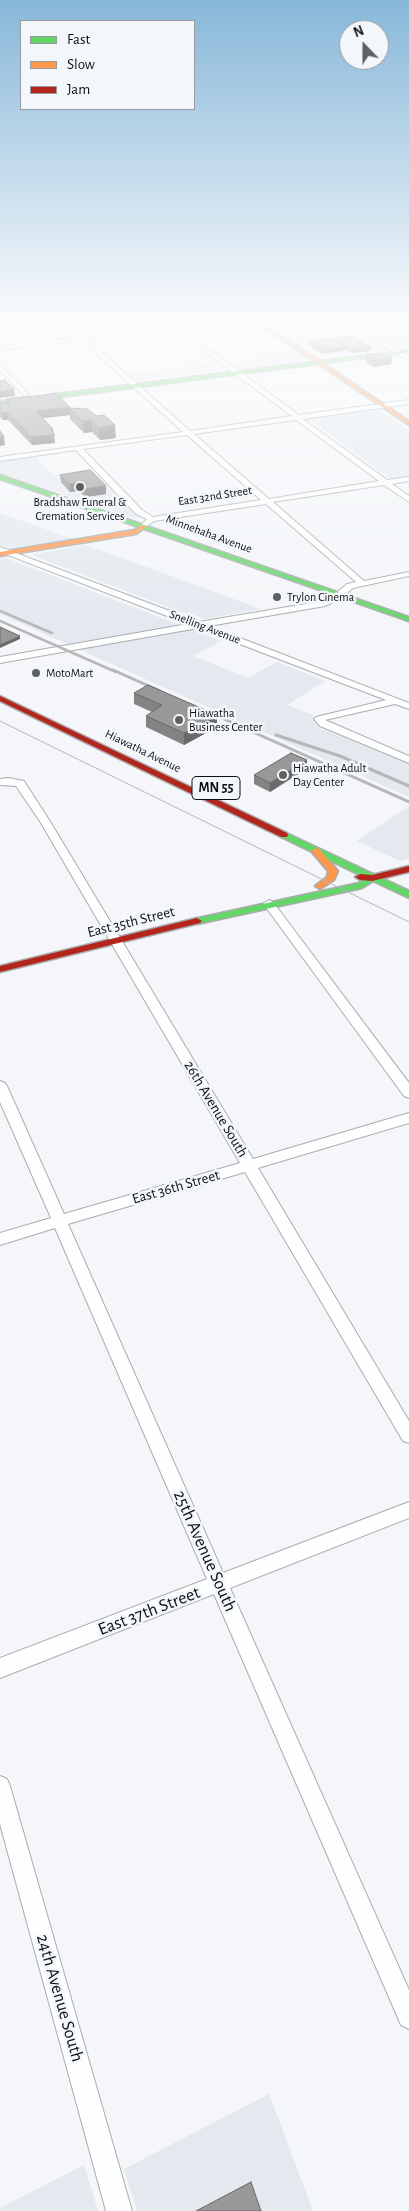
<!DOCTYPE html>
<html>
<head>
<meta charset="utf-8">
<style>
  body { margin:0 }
  #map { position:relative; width:409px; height:2211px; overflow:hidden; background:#f4f6f9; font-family:"Alegreya Sans",sans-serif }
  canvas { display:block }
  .legend { position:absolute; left:20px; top:20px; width:175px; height:90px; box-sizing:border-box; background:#f3f6fa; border:1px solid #989a9d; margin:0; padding:6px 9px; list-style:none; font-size:15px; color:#0f1011 }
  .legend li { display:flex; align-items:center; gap:10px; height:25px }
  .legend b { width:25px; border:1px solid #989a9d }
  .north { position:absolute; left:339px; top:20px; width:50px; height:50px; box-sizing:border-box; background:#f3f6fa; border:1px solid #989a9d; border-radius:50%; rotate:338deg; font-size:14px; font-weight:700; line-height:20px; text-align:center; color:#0f1011 }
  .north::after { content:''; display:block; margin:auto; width:18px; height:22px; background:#5f6062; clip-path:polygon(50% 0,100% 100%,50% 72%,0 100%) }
</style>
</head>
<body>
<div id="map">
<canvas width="409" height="2211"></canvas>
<ul class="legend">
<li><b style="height:6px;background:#63d668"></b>Fast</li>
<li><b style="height:6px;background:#ff974d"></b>Slow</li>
<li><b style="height:6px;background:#b3261e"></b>Jam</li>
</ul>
<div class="north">N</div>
</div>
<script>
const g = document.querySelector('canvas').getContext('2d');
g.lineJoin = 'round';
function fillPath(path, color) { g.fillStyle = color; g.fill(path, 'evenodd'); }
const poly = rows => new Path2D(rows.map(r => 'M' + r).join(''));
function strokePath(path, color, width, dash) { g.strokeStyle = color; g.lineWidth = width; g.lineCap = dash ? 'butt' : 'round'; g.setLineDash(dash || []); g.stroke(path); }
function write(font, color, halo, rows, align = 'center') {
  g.font = font + ' "Alegreya Sans",sans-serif'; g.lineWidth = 5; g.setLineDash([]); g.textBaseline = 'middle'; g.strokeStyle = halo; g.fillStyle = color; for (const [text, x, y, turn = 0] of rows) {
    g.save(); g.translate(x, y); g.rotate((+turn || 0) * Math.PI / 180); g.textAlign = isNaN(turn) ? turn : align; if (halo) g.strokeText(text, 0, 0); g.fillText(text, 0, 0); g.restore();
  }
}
fillPath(poly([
  [325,335,335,341,366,337,386,349,317,358,289,339],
  [409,336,409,349,402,350,381,339],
  [298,352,310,360,238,370,225,362],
  [215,363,224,370,139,381,130,374],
  [378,409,409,430,409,476,390,479,309,419],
  [35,456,53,475,92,469,134,513,145,518,134,518,0,473,0,460],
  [0,513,73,539,8,548,0,545],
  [86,545,261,609,204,619,189,613,187,614,31,555],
  [6,558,221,641,193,656,248,678,277,662,325,681,287,705,313,715,314,723,320,728,409,764,409,797,0,614,0,559],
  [409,806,409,859,400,861,357,841],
  [269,2094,313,2211,137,2211,124,2169],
  [84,2165,98,2211,0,2211,0,2208]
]), '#e3e9ef');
const street = poly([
  [57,318,64,318,83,336,170,326,160,318,167,318,176,325,235,318,255,318,180,328,299,415,409,400,409,404,303,419,387,480,409,477,409,481,392,484,409,496,409,502,384,485,273,502,364,581,409,572,409,576,353,588,340,599,325,606,209,626,409,703,409,709,395,704,325,720,409,756,409,763,320,726,314,719,316,717,386,700,198,628,0,663,0,657,188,624,0,552,0,547,199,622,323,601,334,595,347,584,356,582,266,504,154,521,144,528,140,526,147,519,136,514,76,450,0,461,0,457,183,432,81,340,0,350,0,346,77,337,57,318],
  [174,329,292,416,190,431,87,339,174,329],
  [296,420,379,481,269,499,194,434,296,420],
  [187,435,261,500,153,517,142,510,83,449,187,435],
  [339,318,347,318,409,356,409,361,339,318],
  [0,364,32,398,32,400,28,400,0,370,0,364],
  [8,778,24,781,51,823,253,1159,409,1113,409,1123,258,1168,409,1421,409,1443,403,1441,245,1172,68,1224,223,1573,409,1502,409,1518,230,1588,409,1990,409,2029,401,2025,214,1594,0,1678,0,1658,207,1579,55,1228,0,1245,0,1233,51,1218,0,1102,0,1081,5,1083,7,1086,64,1214,240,1163,41,823,16,786,0,785,0,779,8,778],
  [269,900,273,902,409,1083,409,1098,404,1096,265,906,263,904,269,900],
  [0,1776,7,1779,10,1786,132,2211,106,2211,0,1824,0,1776]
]);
const fast = poly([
  [409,350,409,352,0,405,0,401,409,350],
  [0,475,409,617,409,621,0,479,0,475],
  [284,832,409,891,409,898,373,881,362,888,197,924,194,923,192,921,194,919,359,883,366,878,281,837,280,835,284,832]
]);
const slow = poly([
  [250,318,256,318,409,421,409,425,250,318],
  [142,525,147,526,136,534,0,556,0,552,134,530,142,525],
  [316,848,319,849,338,871,334,880,320,889,315,886,327,877,328,871,311,851,316,848]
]);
const jam = poly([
  [0,696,287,833,288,835,287,837,281,837,0,701,0,696],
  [409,866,409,872,372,881,360,880,355,877,360,874,372,875,409,866],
  [197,918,202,921,200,923,0,972,0,966,197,918]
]);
strokePath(street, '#aaacae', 2);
strokePath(fast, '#aaacae', 3);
strokePath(slow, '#aaacae', 3);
strokePath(jam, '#aaacae', 3);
fillPath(street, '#fdfefe');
fillPath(fast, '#63d668');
fillPath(slow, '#ff974d');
fillPath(jam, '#b3261e');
strokePath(poly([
  [0,721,409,922]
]), '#b6b7b8', 1);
strokePath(poly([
  [0,611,52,633],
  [0,621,116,672]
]), '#b6b7b8', 2.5);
strokePath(poly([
  [113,670,160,691],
  [204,710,409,802],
  [276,735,340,756,409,786]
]), '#b6b7b8', 3);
fillPath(poly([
  [309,341,370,347,370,351,352,353,347,350,322,354,309,345],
  [365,355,391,364,373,367,365,362],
  [31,398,70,407,70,408,88,409,116,438,100,440,92,432,84,433,70,419,70,415,42,418,53,429,55,443,32,445,8,420,3,420,0,417,0,402,6,403,6,399],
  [60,475,106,494,85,497,79,491,70,492,61,482],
  [134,693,217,715,217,727,184,745,146,727,146,716,152,712,134,704],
  [307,760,306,769,270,792,254,784,254,775]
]), '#838384');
fillPath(poly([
  [348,346,347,350,322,354,322,349],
  [370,347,370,351,352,353,352,349],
  [392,358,391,364,373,367,373,360],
  [14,389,15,396,0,398,0,392],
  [70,407,70,415,36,419,36,411],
  [8,412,8,420,3,420,2,413],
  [91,420,92,432,84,433,83,421],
  [115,425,116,438,100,440,99,428],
  [50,429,53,429,55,443,32,445,31,437],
  [4,436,5,445,0,446,0,437],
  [79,483,79,491,70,492,69,484],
  [106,486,106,494,85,497,84,489],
  [20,636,20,639,0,648,0,645],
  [217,715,217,727,184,745,184,733],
  [307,760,306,769,270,792,270,783]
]), '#6a6a6b');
const building = poly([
  [352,336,370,347,352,349,348,346,322,349,309,341,352,336],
  [384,353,392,358,373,360,365,355,384,353],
  [5,380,14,389,0,392,0,381,5,380],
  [56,393,70,407,36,411,53,429,50,429,55,435,31,437,8,412,2,413,0,410,0,402,10,404,6,399,30,396,31,398,56,393],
  [69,408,88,409,96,416,104,415,115,425,99,428,91,420,83,421,69,408],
  [0,431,4,436,0,437,0,431],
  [90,470,106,486,84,489,79,483,69,484,60,475,90,470],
  [0,627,20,636,0,645,0,627],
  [148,685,217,715,184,733,146,716,162,705,134,693,148,685],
  [291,753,307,760,270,783,254,775,291,753],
  [251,2182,261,2211,196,2211,251,2182]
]);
fillPath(building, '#989899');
strokePath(building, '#6a6a6b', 1);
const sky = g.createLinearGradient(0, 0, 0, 628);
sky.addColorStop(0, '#87b7d9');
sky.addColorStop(0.51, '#fafbfc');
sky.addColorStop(1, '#fafbfc00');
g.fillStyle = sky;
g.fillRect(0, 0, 409, 628);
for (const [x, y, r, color] of [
  [80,487,5,"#5f6062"],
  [277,597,5,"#5f6062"],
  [36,673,5,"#5f6062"],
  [179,720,5,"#5f6062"],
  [283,775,5,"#5f6062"]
]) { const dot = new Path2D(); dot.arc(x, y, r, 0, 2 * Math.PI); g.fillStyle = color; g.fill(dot); strokePath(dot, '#f3f6fa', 2); }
write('12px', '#0f1011', '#f3f6fa', [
  ["East 32nd Street",215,496,-9],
  ["Minnehaha Avenue",209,534,20],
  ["Snelling Avenue",205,627,21],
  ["Hiawatha Avenue",143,751,26]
]);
write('12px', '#0f1011', '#f3f6fa', [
  ["Bradshaw Funeral &",80,502,"center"],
  ["Cremation Services",80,516,"center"],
  ["Trylon Cinema",287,597],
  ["MotoMart",46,673],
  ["Hiawatha",189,713],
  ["Business Center",189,727],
  ["Hiawatha Adult",293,768],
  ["Day Center",293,782]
], 'left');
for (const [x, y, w] of [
  [216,788,48]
]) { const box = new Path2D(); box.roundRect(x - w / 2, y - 11.5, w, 23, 4); g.fillStyle = '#f3f6fa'; g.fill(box); strokePath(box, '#0f1011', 1); }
write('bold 14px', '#0f1011', null, [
  ["MN 55",216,788]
]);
write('15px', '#0f1011', '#f3f6fa', [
  ["East 35th Street",131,922,-14],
  ["26th Avenue South",216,1109,59],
  ["East 36th Street",176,1187,-16]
]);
write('18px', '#0f1011', '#f3f6fa', [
  ["25th Avenue South",205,1551,66],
  ["East 37th Street",149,1611,-21],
  ["24th Avenue South",60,1998,74]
]);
</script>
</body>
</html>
